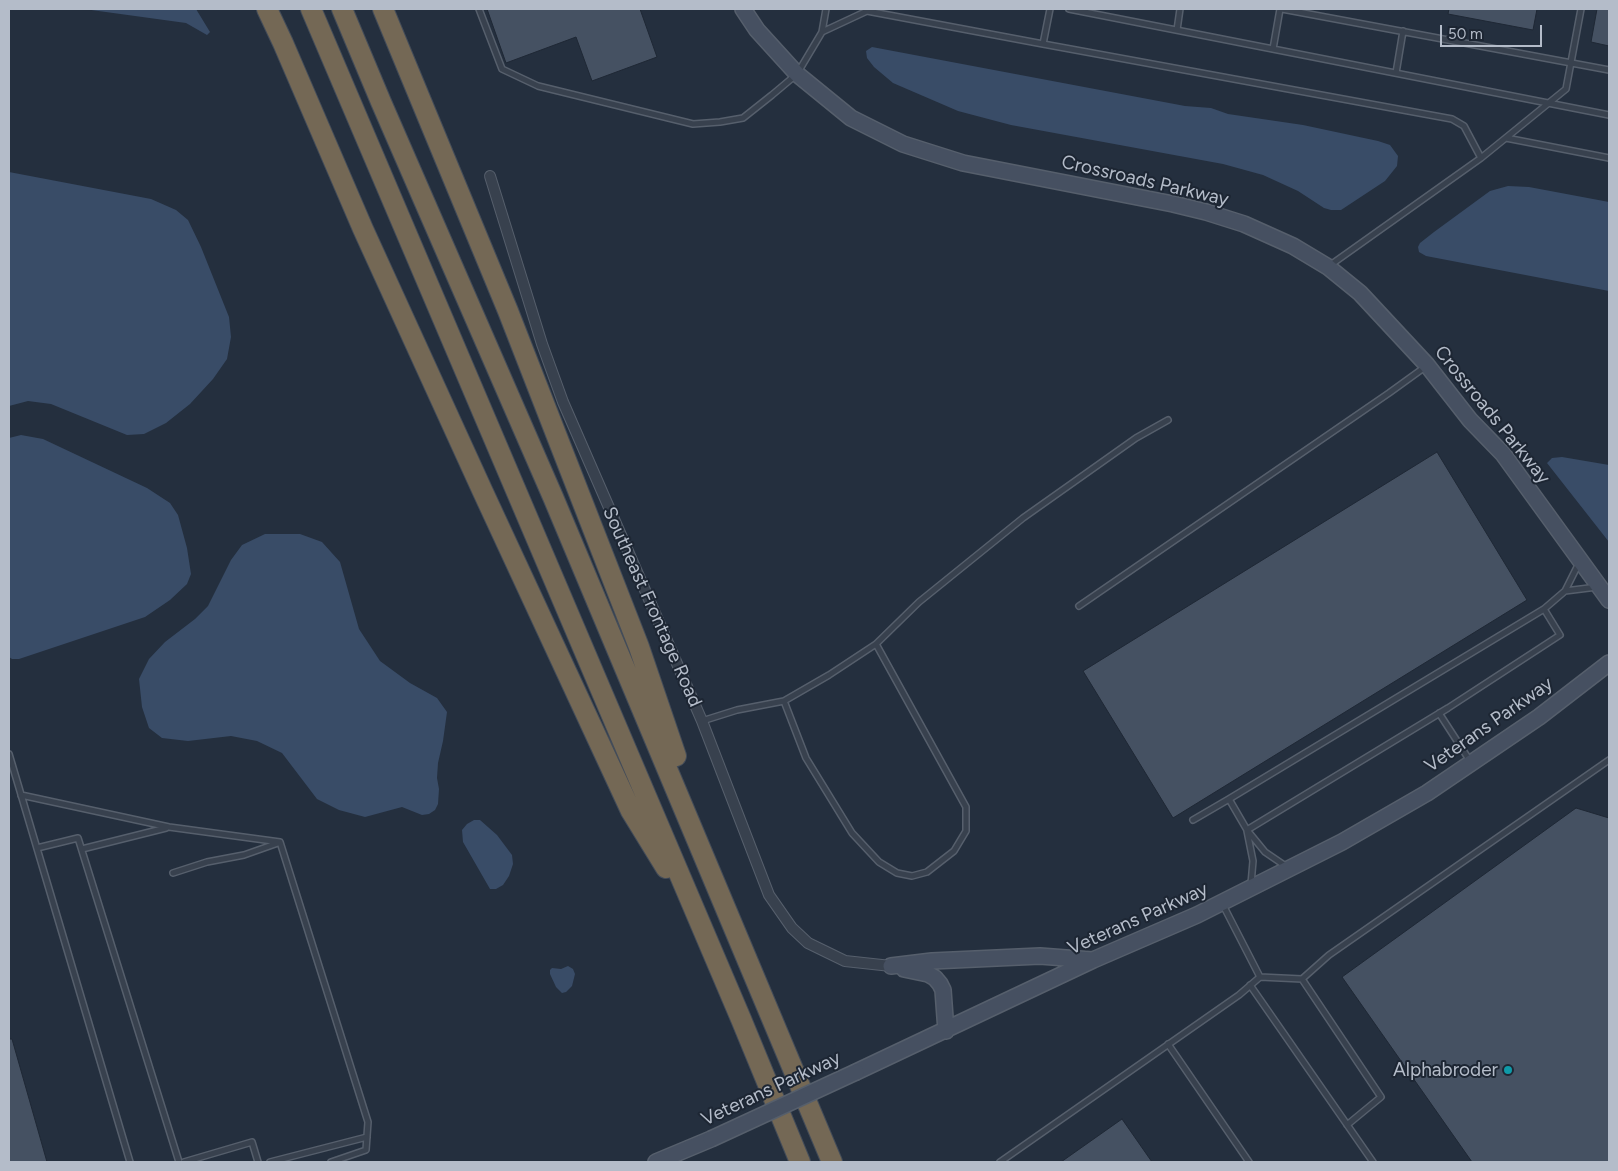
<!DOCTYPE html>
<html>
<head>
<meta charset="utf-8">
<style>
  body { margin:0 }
  #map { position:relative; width:1618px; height:1171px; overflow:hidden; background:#242f3e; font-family:Figtree,sans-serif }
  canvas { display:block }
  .frame { position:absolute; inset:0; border:10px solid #b4bcc9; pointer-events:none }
  .scale { position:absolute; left:1440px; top:25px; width:102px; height:22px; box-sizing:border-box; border:2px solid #b4bcc9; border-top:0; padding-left:6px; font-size:15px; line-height:18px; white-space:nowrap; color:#b4bcc9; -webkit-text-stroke:4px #1d2633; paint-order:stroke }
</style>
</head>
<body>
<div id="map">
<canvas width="1618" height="1171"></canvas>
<div class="frame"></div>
<div class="scale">50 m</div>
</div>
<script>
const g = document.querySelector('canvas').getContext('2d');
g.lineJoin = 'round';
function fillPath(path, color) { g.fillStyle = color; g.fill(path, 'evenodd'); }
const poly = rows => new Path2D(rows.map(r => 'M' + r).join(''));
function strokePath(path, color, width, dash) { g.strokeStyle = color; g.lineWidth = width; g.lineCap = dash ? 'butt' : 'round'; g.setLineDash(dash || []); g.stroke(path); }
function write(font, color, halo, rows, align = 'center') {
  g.font = font + ' Figtree,sans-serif'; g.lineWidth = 4; g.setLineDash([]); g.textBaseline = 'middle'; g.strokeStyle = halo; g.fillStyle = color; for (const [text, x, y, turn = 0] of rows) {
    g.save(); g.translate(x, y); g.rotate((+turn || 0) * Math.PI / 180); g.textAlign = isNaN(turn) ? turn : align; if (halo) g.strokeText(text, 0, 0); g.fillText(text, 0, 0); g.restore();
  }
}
fillPath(poly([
  [84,9,196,9,210,32,207,35,186,23],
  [872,47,1185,106,1211,108,1228,114,1303,125,1378,141,1390,145,1398,156,1397,166,1385,181,1341,210,1331,210,1324,208,1298,191,1263,175,1223,164,1011,125,958,111,893,83,874,67,867,58,866,51],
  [9,172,151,199,176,210,188,220,201,247,229,317,231,337,227,359,213,379,190,404,166,423,144,434,127,435,51,404,28,401,9,406],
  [1508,186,1529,187,1609,202,1609,291,1426,256,1419,252,1418,247,1420,243,1434,232,1490,191],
  [21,435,43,439,147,488,170,503,178,515,187,548,191,574,187,584,170,600,145,617,19,659,12,659,9,657,9,438],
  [1562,457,1609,465,1609,542,1547,463,1552,458],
  [265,534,300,534,322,542,340,562,359,629,380,661,410,683,437,698,447,712,443,741,438,763,437,778,439,789,438,804,435,810,429,814,422,815,402,807,365,817,339,810,317,799,282,753,257,741,231,736,188,741,162,738,149,728,142,707,139,679,149,659,165,642,195,619,208,606,231,560,242,545],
  [474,820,480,820,497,835,512,855,513,864,509,876,503,885,496,889,490,889,463,842,462,830,467,824],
  [568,966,573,969,575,974,572,986,566,992,562,993,556,987,550,974,550,970,552,968,561,969]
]), '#394c67');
const building = poly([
  [487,9,640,9,657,57,592,81,576,37,506,63,487,9],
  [1449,9,1537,9,1533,30,1448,14,1449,9],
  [1597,9,1609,9,1609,46,1591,42,1597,9],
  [1437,452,1527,600,1173,818,1083,671,1437,452],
  [1576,808,1609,818,1609,1162,1472,1162,1342,977,1576,808],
  [9,1039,12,1039,47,1162,9,1162,9,1039],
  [1122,1119,1152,1162,1061,1162,1122,1119]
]);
fillPath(building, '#455162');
strokePath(building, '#1f2835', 1);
const lane = poly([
  [479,9,502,69,538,86,693,124,720,122,743,118,772,95,797,74,822,32,826,9],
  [1069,9,1609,115],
  [1282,9,1609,70],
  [1177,30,1180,9],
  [822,32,867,11,1043,44,1050,9],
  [1043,44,1452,119,1464,126,1481,158],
  [1273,49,1280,9],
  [1396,73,1403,31],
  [1506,138,1609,158],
  [1329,266,1481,158,1566,89,1581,9],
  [1579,563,1565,591,1597,587],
  [1079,606,1389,393,1425,367],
  [784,701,806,758,852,833,879,862,897,873,912,876,927,872,954,851,966,831,966,807,876,644],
  [1439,713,1470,761],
  [702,721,737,710,784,701,829,675,876,644,919,602,1023,518,1136,438,1168,420],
  [9,754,130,1162],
  [21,795,169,827,280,842,368,1122,366,1150,331,1162],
  [1229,799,1544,609],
  [1193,820,1229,799,1247,830,1265,852,1287,867],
  [1247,830,1448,708,1560,635,1544,609,1565,591],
  [1247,831,1253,861,1251,884],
  [37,848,78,838,179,1162],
  [82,849,166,828],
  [173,873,207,862,244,855,278,843],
  [1260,977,1302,979,1381,1097,1347,1125],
  [1302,979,1329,955,1609,760],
  [1250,985,1373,1162],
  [1168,1044,1249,1162],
  [184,1162,252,1142,258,1162],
  [270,1162,367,1137],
  [1000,1162,1239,995,1260,977,1223,905]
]);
const street = poly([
  [490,176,542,344,563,402,702,721,769,895,792,928,808,943,845,961,891,966]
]);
const secondary = poly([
  [743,9,757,30,797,74,851,118,903,144,963,163,1173,204,1206,212,1244,224,1293,246,1328,267,1360,293,1427,365,1470,420,1503,454,1609,600],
  [891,966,932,961,1040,956,1092,960],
  [904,969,928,974,935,978,940,984,943,990,946,1031],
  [856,1072,1093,960,1197,915,1342,842,1427,793,1539,717,1609,663],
  [656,1162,711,1139]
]);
const highway = poly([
  [267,9,283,43,363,229,483,492,631,811,666,868],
  [311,9,741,1019,800,1162],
  [342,9,381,102,553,497,832,1162],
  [383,9,508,311,639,647,676,756]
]);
strokePath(lane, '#565f6c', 8);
strokePath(street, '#565f6c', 12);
strokePath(secondary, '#565f6c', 18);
strokePath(highway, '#434c59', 22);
strokePath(lane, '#38414e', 5);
strokePath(street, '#38414e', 10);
strokePath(secondary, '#465061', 15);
strokePath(highway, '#746855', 20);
const secondaryBridge = poly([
  [711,1139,856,1072]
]);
strokePath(secondaryBridge, '#565f6c', 18, []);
strokePath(secondaryBridge, '#465061', 15);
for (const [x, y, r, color] of [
  [1508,1070,5,"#0f9aa8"]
]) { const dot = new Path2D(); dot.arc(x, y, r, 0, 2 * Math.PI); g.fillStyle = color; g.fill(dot); strokePath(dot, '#1d2633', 2); }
write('19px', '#b4bcc9', '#1d2633', [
  ["Crossroads Parkway",1145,181,13],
  ["Crossroads Parkway",1492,415,51],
  ["Southeast Frontage Road",652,607,66],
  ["Veterans Parkway",1489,725,-35],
  ["Veterans Parkway",1138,919,-24],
  ["Veterans Parkway",771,1089,-25]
]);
write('19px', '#b4bcc9', '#1d2633', [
  ["Alphabroder",1498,1070]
], 'right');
</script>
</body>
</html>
